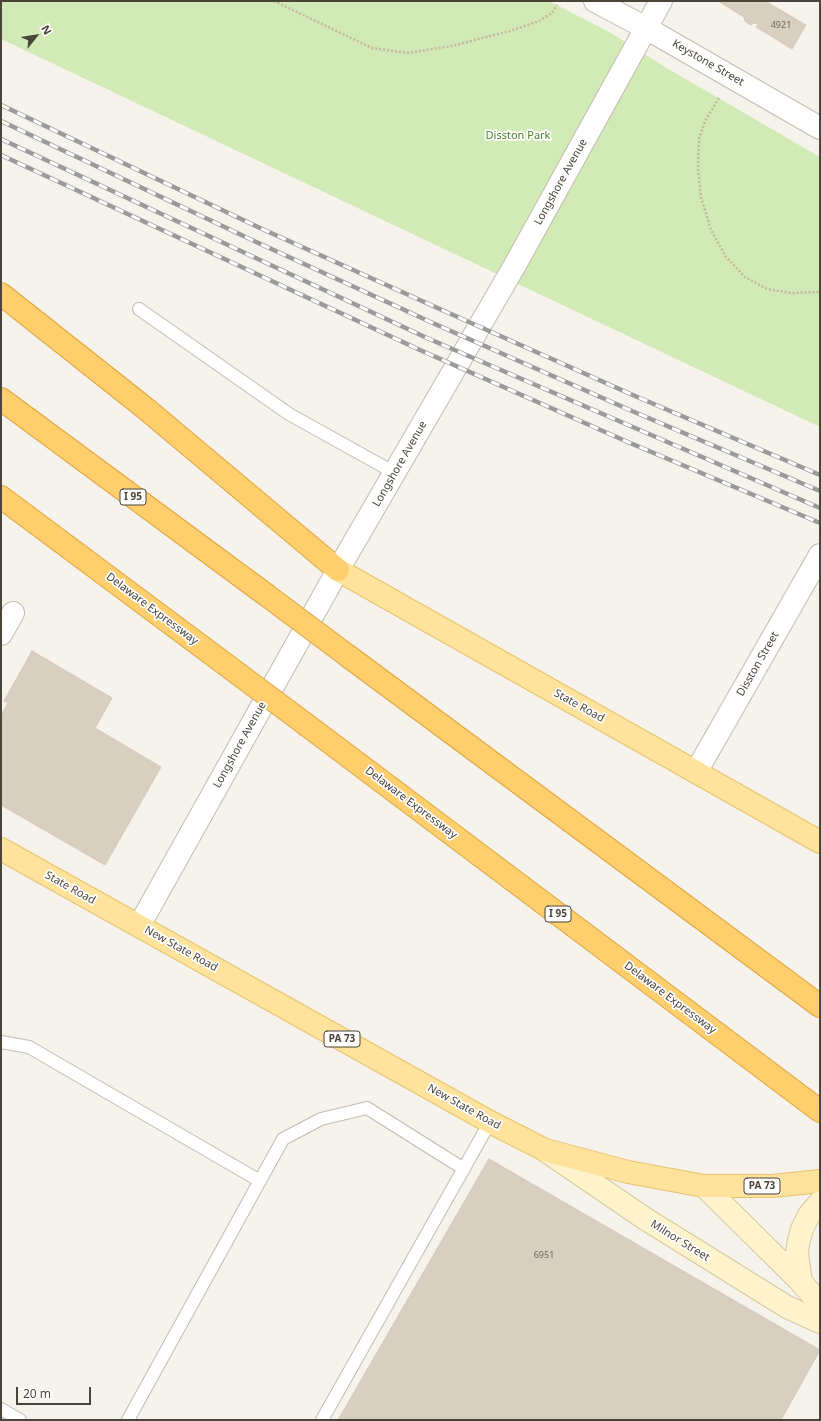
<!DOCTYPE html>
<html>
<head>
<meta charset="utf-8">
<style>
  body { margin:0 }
  #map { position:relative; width:821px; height:1421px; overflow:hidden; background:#f6f3ec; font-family:"Noto Sans",sans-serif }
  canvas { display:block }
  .frame { position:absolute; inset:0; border:2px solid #4b4439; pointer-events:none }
  .north { position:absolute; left:16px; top:16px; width:40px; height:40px; -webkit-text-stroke:3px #fff; paint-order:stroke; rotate:60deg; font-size:11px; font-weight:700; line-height:16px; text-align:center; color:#4b4439 }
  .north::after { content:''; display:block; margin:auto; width:14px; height:18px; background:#4b4439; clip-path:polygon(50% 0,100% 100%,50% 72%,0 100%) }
  .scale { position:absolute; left:16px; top:1387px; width:75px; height:18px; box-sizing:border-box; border:2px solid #4b4439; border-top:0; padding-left:5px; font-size:12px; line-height:14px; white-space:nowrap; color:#4b4439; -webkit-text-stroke:3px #fff; paint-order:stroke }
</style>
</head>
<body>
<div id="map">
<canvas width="821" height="1421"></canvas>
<div class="frame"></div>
<div class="north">N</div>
<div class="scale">20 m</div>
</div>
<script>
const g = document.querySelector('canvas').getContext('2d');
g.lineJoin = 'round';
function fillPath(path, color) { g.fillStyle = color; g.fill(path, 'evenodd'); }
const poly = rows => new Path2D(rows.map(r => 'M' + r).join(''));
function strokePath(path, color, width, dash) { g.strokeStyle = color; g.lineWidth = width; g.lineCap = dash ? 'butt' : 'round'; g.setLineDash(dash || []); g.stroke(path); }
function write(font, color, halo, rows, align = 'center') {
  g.font = font + ' "Noto Sans",sans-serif'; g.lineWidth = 3.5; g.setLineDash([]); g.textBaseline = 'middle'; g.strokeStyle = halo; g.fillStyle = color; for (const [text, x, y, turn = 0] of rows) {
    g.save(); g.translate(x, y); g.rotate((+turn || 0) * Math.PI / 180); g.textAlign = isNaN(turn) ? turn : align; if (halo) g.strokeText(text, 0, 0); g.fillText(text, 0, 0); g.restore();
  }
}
fillPath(poly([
  [1,1,549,1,611,33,665,67,820,157,820,427,1,39]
]), '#d2eab5');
const building = poly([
  [718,1,765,1,806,25,792,49,756,27,758,24,755,23,750,25,745,21,744,17,718,1],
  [32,651,112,698,95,728,161,767,105,865,1,805,1,715,8,703,4,701,32,651],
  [489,1159,820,1350,781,1420,338,1420,489,1159]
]);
fillPath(building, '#d8cfc1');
strokePath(building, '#d3c7b4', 1);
const lane = poly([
  [139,309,289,414,395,473],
  [1,1042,29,1047,260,1181],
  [1,1409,20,1420],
  [128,1420,283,1139,321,1119,367,1108,464,1169],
  [322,1420,490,1122]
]);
const street = poly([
  [595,1,646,28,820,128],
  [1,634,13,613],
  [696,772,820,555],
  [139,926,338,570,515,265,661,1]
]);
const secondary = poly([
  [546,1151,644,1218,787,1307,820,1322],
  [704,1186,801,1282,820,1304],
  [801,1282,797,1254,798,1244,802,1229,809,1215,820,1202]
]);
const primary = poly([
  [338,570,820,842],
  [1,849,490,1122,545,1150,628,1172,704,1186,773,1186,820,1181]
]);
const highway = poly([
  [1,294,145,408,338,570],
  [1,399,265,594],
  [1,497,225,664],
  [348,656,820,1006],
  [308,726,820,1111]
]);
strokePath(lane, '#c2bbae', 14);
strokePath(street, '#c2bbae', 24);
strokePath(secondary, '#d6c79b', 24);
strokePath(primary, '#e6c16a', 24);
strokePath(highway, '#e0a43c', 24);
strokePath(poly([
  [274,1,372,48,408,53,451,46,510,31,539,21,552,13,557,5],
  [719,98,705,121,699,139,698,169,701,197,711,230,726,257,745,277,767,289,791,293,820,292]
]), '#c4b79f', 2.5, [2, 2]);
strokePath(lane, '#fff', 12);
strokePath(street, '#fff', 22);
strokePath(secondary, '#fff3cd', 22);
strokePath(primary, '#ffe39c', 22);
strokePath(highway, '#ffcf6e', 22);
const rail = poly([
  [1,105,260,228,442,310,635,396,820,475],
  [1,121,254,241,435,324,632,411,820,491],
  [1,139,427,338,820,508],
  [1,155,420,350,630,443,820,523]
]);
strokePath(rail, '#9a9a9a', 4.5);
strokePath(rail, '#fff', 3, [9]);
const highwayBridge = poly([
  [265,594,348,656],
  [225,664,308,726]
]);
strokePath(highwayBridge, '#e0a43c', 24, []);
strokePath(highwayBridge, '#ffcf6e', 22);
write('9px', '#6e675b', null, [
  ["4921",781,25],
  ["6951",544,1255]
]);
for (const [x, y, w] of [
  [133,497,26],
  [558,914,26],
  [342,1039,36],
  [762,1186,36]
]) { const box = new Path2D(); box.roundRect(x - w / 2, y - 8, w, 16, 3); g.fillStyle = '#fff'; g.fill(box); strokePath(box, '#4b4439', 1); }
write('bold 10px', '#4b4439', null, [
  ["I 95",133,497],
  ["I 95",558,914],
  ["PA 73",342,1039],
  ["PA 73",762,1186]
]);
write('11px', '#4b4439', '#fff', [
  ["Keystone Street",708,63,30],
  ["Longshore Avenue",561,182,-61],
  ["Longshore Avenue",400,464,-60],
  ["Delaware Expressway",152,609,37],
  ["Disston Street",758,664,-60],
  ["State Road",579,706,29],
  ["Longshore Avenue",240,745,-61],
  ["Delaware Expressway",411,803,37],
  ["State Road",70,888,29],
  ["New State Road",181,949,29],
  ["Delaware Expressway",670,998,37],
  ["New State Road",464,1107,29],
  ["Milnor Street",680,1241,32]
]);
write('11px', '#4a7f2a', '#fff', [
  ["Disston Park",518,136]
]);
</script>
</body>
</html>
